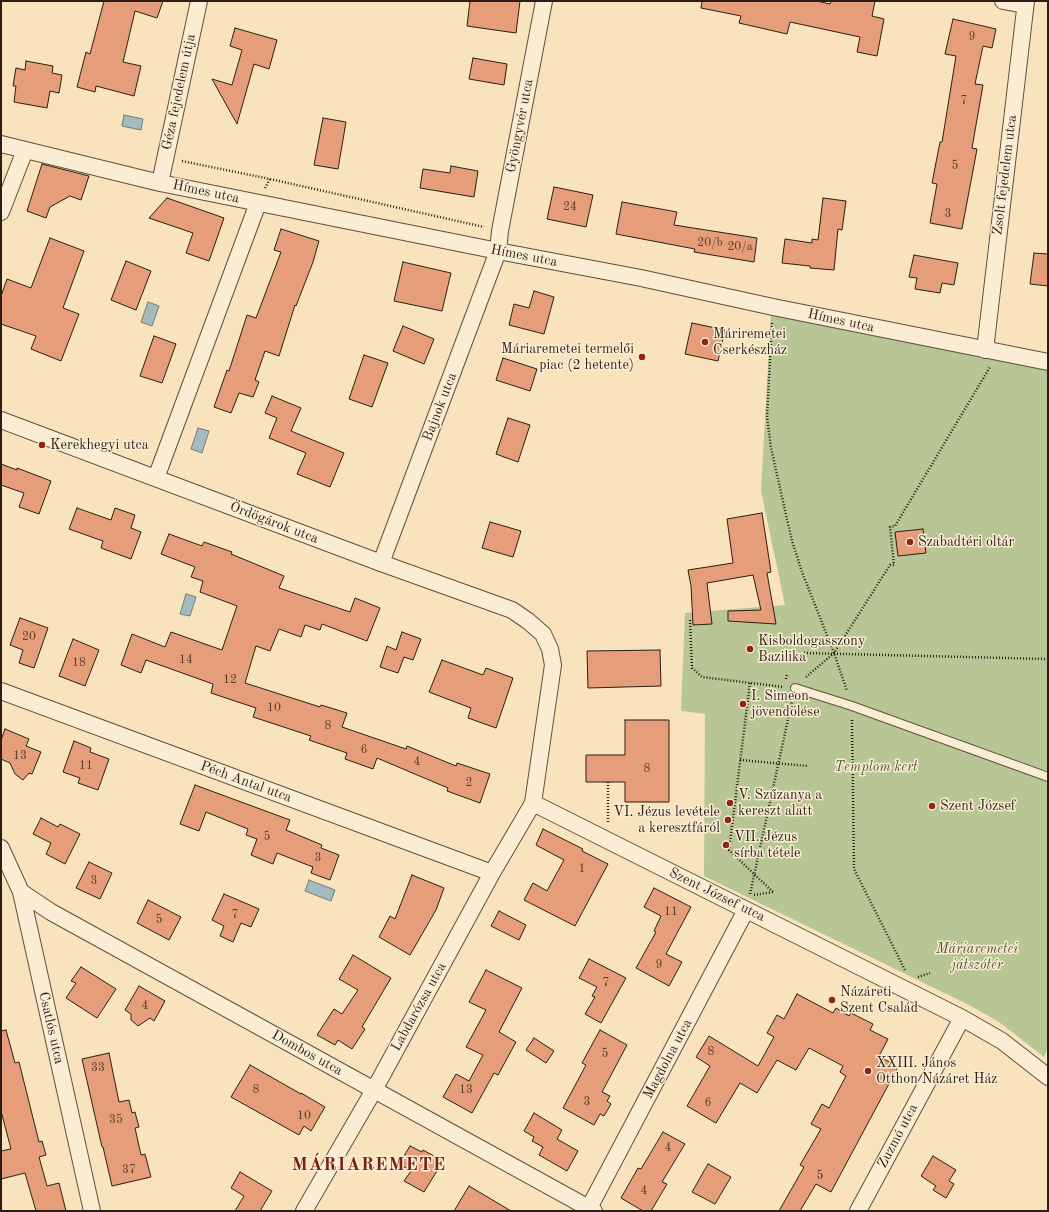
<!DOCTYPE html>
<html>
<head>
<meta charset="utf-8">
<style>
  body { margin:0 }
  #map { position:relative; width:1049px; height:1212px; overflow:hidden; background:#f8e3bc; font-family:"Old Standard TT",serif }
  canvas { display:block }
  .frame { position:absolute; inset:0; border:2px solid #2c1e16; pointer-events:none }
</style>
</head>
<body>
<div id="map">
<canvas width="1049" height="1212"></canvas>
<div class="frame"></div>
</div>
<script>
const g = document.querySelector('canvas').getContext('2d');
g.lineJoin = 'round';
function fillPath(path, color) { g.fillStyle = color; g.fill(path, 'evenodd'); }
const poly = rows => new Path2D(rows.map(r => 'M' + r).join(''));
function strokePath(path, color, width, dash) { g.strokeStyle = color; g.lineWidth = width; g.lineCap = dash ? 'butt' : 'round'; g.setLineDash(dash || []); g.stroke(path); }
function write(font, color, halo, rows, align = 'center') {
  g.font = font + ' "Old Standard TT",serif'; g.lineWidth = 3; g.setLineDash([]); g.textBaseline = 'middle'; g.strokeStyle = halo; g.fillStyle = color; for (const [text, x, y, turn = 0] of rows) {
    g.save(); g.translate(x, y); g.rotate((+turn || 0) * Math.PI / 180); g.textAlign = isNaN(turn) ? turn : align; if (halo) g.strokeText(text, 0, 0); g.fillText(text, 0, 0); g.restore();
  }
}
fillPath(poly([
  [771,314,1048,368,1048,1047,1044,1057,999,1022,969,1005,704,876,705,714,681,711,685,613,785,605,761,491]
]), '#b8c594');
const water = poly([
  [124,115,143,119,141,130,122,126,124,115],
  [148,302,159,306,152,326,141,322,148,302],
  [198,428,209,431,202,453,191,449,198,428],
  [186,594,196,597,190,616,180,614,186,594],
  [309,880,335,890,331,901,305,891,309,880]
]);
fillPath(water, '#a4bbbd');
strokePath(water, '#747c7a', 1);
const building = poly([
  [104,1,163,1,157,18,135,11,123,62,141,66,134,96,96,86,95,92,77,87,86,52,90,54,104,1],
  [470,1,520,1,516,33,467,26,470,1],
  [702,1,817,1,830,4,831,1,875,1,872,16,884,19,877,56,857,52,860,37,790,22,787,34,739,23,741,16,701,8,702,1],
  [953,19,996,29,992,48,983,46,975,84,983,85,972,148,977,149,962,229,930,223,937,184,932,183,940,142,942,142,956,56,945,54,953,19],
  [235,28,277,40,269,69,254,64,237,124,212,79,232,85,242,50,230,46,235,28],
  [473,58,507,64,504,85,469,79,473,58],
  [26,61,53,66,52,73,62,75,59,93,50,91,47,108,14,102,16,86,13,86,16,68,25,70,26,61],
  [323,118,346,122,338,169,314,165,323,118],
  [42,164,89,176,81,200,70,196,50,207,46,218,27,211,42,164],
  [451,166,478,171,474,197,420,188,423,169,450,173,451,166],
  [554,187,593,195,586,227,547,219,554,187],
  [167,198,224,218,209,261,186,253,193,233,149,218,167,198],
  [823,198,846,201,842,230,838,229,834,270,810,268,810,266,782,263,785,239,812,243,812,239,818,240,823,198],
  [622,202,677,212,674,225,757,238,754,262,694,252,695,249,616,234,622,202],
  [281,229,319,241,313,262,296,306,295,305,279,356,265,351,255,380,259,382,253,397,239,393,231,413,214,407,227,370,229,371,247,315,256,318,281,252,274,250,281,229],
  [50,238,84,251,63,308,79,314,61,361,31,349,36,336,1,324,1,296,7,279,31,288,50,238],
  [1034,253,1048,254,1048,286,1030,284,1034,253],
  [914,255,958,263,954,285,942,283,940,293,915,289,917,278,909,277,914,255],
  [126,261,151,271,136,310,111,300,126,261],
  [403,262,451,273,442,311,394,301,403,262],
  [534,291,554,297,544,334,509,325,514,304,529,308,534,291],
  [692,323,725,330,718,361,685,354,692,323],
  [403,326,434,339,424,364,393,351,403,326],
  [154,336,176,344,162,383,140,376,154,336],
  [364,355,388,363,372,407,349,399,364,355],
  [503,358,537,369,530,391,496,380,503,358],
  [272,396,301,408,291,431,344,453,330,487,297,474,306,453,269,438,277,418,265,413,272,396],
  [508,418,530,425,518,462,496,454,508,418],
  [1,464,17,470,17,468,51,481,39,514,19,507,24,493,1,485,1,464],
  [77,508,111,520,115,508,135,515,131,528,141,532,131,559,101,548,103,541,69,529,77,508],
  [762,513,771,572,767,573,776,624,728,621,728,611,761,610,753,575,707,583,712,624,693,625,691,586,688,570,733,563,727,519,762,513],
  [490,522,521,531,513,557,482,548,490,522],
  [923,529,926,553,898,556,895,532,923,529],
  [169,534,202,546,204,542,232,552,231,554,284,576,279,588,350,612,355,598,380,608,367,641,322,624,320,630,305,625,301,637,279,629,270,651,256,646,245,683,320,707,321,705,347,713,342,727,406,749,407,746,456,766,457,763,490,774,480,803,447,791,448,788,377,758,373,769,345,759,347,753,309,740,311,736,253,717,256,708,211,693,213,684,146,660,141,673,121,665,132,634,165,647,171,632,222,650,237,606,200,592,203,581,191,577,195,567,161,554,169,534],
  [20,618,48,628,34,668,19,663,23,650,10,645,20,618],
  [402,632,421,639,413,660,404,657,398,673,380,667,387,646,396,650,402,632],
  [73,639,99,650,85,686,59,676,73,639],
  [660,650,661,686,588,688,587,651,660,650],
  [442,660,483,675,486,668,513,678,496,728,468,718,471,708,429,692,442,660],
  [625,720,669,720,669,802,625,802,625,782,586,782,586,755,625,755,625,720],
  [5,729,29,739,26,746,41,752,32,774,29,773,23,780,15,774,10,763,1,759,1,740,5,729],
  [74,741,91,748,90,752,109,759,98,790,78,783,80,778,63,772,74,741],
  [195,785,290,820,286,830,322,845,321,848,339,855,330,880,311,873,313,867,277,853,273,864,251,855,257,839,246,835,248,829,206,812,199,831,180,824,195,785],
  [41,818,58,827,60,824,80,834,65,864,46,854,51,843,33,834,41,818],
  [543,829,583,849,582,851,608,864,575,926,524,900,533,883,547,891,564,860,536,845,543,829],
  [89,862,112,873,100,899,76,888,89,862],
  [412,875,444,888,436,910,410,955,379,937,390,916,395,919,412,875],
  [654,888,691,907,666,954,682,962,669,986,636,968,656,932,654,931,661,916,644,907,654,888],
  [224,894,259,909,251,927,241,923,233,942,220,936,224,926,212,920,224,894],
  [148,900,181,917,169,940,137,923,148,900],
  [499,911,526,925,519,940,491,926,499,911],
  [353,955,391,978,362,1027,365,1029,352,1049,338,1040,335,1045,317,1035,334,1009,342,1014,358,990,339,979,353,955],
  [589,959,626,978,601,1023,585,1014,595,997,592,996,597,987,579,978,589,959],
  [81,967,116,989,97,1018,66,998,76,983,71,981,81,967],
  [486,970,522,988,499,1032,516,1042,498,1075,494,1073,472,1113,443,1097,456,1074,469,1081,483,1055,466,1047,486,1010,469,1002,486,970],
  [139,986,165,1001,154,1021,150,1018,138,1026,131,1020,131,1014,125,1010,139,986],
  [797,994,833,1013,836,1008,849,1016,851,1013,873,1024,870,1030,888,1039,879,1056,898,1067,831,1192,816,1184,800,1211,779,1211,804,1167,800,1165,821,1129,811,1124,822,1104,829,1108,846,1076,840,1072,843,1066,809,1048,796,1070,777,1060,757,1093,740,1083,716,1123,687,1106,710,1066,696,1057,709,1036,758,1066,774,1037,767,1033,777,1015,784,1019,797,994],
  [6,1030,15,1063,19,1062,39,1142,42,1141,46,1155,39,1157,47,1186,59,1183,66,1211,36,1211,25,1173,1,1179,1,1151,11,1149,1,1111,1,1031,6,1030],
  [600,1030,627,1045,602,1092,610,1096,607,1101,611,1104,604,1116,600,1114,594,1125,563,1108,586,1065,582,1063,600,1030],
  [534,1038,554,1051,546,1063,526,1050,534,1038],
  [109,1053,119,1102,129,1100,132,1113,135,1112,139,1127,135,1128,141,1155,145,1154,151,1177,112,1186,103,1147,102,1147,82,1059,109,1053],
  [250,1065,301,1094,301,1093,325,1107,311,1131,304,1126,299,1135,231,1097,250,1065],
  [534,1113,562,1130,557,1139,578,1151,567,1171,539,1155,543,1147,532,1141,534,1137,524,1131,534,1113],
  [663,1132,685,1144,662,1182,667,1184,651,1211,643,1211,621,1198,638,1168,641,1169,663,1132],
  [410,1146,422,1152,423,1150,443,1161,424,1192,404,1181,411,1171,399,1164,410,1146],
  [933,1156,956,1170,949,1181,954,1184,946,1198,933,1190,936,1186,921,1176,933,1156],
  [708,1164,731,1177,715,1204,692,1192,708,1164],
  [240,1172,272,1191,260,1211,235,1211,244,1196,231,1188,240,1172],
  [469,1186,511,1211,454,1211,469,1186]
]);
fillPath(building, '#e59e79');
strokePath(building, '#2c1e16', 1);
const service = poly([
  [795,688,852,706,1048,777]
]);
const minor = poly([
  [1003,1,1025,5],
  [1,144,160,183,498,251,641,278,773,307,1048,362],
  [160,183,199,1],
  [1,212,25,150],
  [985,350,1026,1],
  [1,420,381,563,512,610,528,621,543,634,550,649,553,665,533,803,492,873,374,1090,304,1211],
  [156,478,258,203],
  [381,563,498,251,500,231,544,1],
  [1,691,492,873],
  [533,803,962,1018,1002,1041,1048,1077],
  [1,848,21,892,92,1211],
  [21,892,51,912,594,1211],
  [589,1208,746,910],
  [858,1211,962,1018]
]);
strokePath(service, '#5f4f40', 10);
strokePath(minor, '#5f4f40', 18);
strokePath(poly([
  [182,161,270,179,484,227],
  [265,188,270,179],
  [772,323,767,416,771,448,792,541,802,572,834,653,847,691],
  [690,620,692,668,702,677,784,687],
  [804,653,1048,659],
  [806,677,834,653,890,565,894,565,890,527,895,526,990,367],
  [786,679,787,674],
  [750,683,729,850,773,892],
  [786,698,787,715],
  [852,720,854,869,905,970],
  [740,760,808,766],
  [608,822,608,782],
  [750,894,792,701],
  [754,895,773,892],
  [918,977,930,973]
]), '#2c1e16', 2.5, [1, 2]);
strokePath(service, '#faedd3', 8);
strokePath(minor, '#faedd3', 16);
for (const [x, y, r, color] of [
  [705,342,4,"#8f2418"],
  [642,357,4,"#8f2418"],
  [42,445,4,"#8f2418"],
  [910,542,4,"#8f2418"],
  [750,649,4,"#8f2418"],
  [743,704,4,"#8f2418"],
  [730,803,4,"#8f2418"],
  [932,806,4,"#8f2418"],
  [728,820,4,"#8f2418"],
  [726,845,4,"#8f2418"],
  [832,1000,4,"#8f2418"],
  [868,1071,4,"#8f2418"]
]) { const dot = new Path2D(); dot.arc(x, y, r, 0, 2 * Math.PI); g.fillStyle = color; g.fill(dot); strokePath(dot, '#faedd3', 1.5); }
write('12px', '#5a3e2f', null, [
  ["9",972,37],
  ["7",964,101],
  ["5",955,166],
  ["24",570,207],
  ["3",948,214],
  ["20/b",710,243],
  ["20/a",740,247],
  ["20",29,637],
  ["14",186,660],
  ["18",79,663],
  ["12",230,680],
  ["10",274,708],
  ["8",328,726],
  ["6",364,750],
  ["13",20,756],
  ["4",417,762],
  ["11",86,766],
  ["8",647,769],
  ["2",469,783],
  ["5",267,837],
  ["3",318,858],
  ["1",582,869],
  ["3",94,881],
  ["11",671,912],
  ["7",235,915],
  ["5",159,920],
  ["9",659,965],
  ["7",606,983],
  ["4",145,1006],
  ["8",711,1052],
  ["5",605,1054],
  ["33",98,1068],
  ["8",256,1090],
  ["13",466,1090],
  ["3",587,1102],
  ["6",708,1103],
  ["10",304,1116],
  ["35",116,1120],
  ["4",668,1148],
  ["37",129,1170],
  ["5",820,1176],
  ["4",644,1191]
]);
write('14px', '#2c1e16', '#faedd3', [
  ["Géza fejedelem útja",179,92,-78],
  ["Gyöngyvér utca",520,126,-79],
  ["Zsolt fejedelem utca",1005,175,-83],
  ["Hímes utca",206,192,12],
  ["Hímes utca",524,256,11],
  ["Hímes utca",841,321,12],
  ["Bajnok utca",440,407,-69],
  ["Ördögárok utca",274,523,21],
  ["Péch Antal utca",246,782,20],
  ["Szent József utca",717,895,26],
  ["Labdarózsa utca",419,1007,-61],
  ["Csatlós utca",51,1028,77],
  ["Dombos utca",307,1053,29],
  ["Magdolna utca",668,1059,-62],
  ["Zuzmó utca",898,1136,-62]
]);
write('14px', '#2c1e16', '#faedd3', [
  ["Máriremetei",713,334],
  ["Cserkészház",713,350],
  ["Máriaremetei termelői",634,349,"right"],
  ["piac (2 hetente)",634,365,"right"],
  ["Kerekhegyi utca",50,445],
  ["Szabadtéri oltár",918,542],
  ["Kisboldogasszony",758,641],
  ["Bazilika",758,657],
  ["I. Simeon",751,696],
  ["jövendölése",751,712],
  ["V. Szűzanya a",738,795],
  ["kereszt alatt",738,811],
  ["Szent József",940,806],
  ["VI. Jézus levétele",720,812,"right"],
  ["a keresztfáról",720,828,"right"],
  ["VII. Jézus",734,837],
  ["sírba tétele",734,853],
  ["Názáreti",840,992],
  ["Szent Család",840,1008],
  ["XXIII. János",876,1063],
  ["Otthon Názáret Ház",876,1079]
], 'left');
write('italic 14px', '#56503c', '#faedd3', [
  ["Templom kert",876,767],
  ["Máriaremetei",977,949],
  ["játszótér",977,965]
]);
g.letterSpacing = '1px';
write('bold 18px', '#7a1f14', '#faedd3', [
  ["MÁRIAREMETE",369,1165]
]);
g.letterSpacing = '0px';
</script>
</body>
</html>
